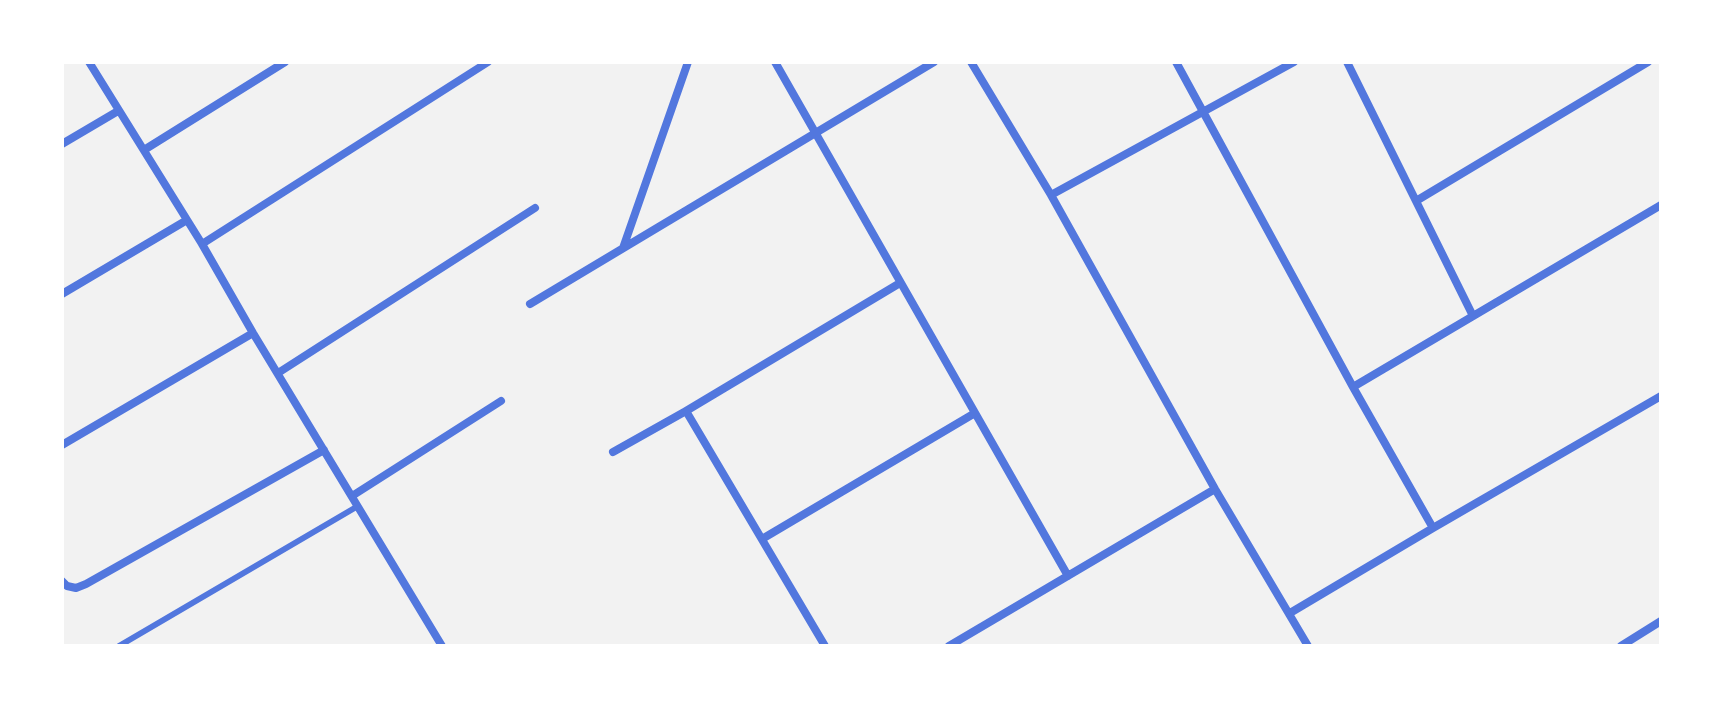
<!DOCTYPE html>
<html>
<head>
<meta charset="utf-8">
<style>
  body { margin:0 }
  #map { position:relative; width:1723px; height:708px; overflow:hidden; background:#f2f2f2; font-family:Ubuntu,sans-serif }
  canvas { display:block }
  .frame { position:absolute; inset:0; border:64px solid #fff; pointer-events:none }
</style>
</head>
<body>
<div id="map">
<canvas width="1723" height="708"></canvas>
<div class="frame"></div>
</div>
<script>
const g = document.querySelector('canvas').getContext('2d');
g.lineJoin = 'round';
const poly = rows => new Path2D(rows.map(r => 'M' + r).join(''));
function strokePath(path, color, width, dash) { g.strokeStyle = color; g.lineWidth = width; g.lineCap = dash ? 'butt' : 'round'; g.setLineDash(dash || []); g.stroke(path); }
strokePath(poly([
  [119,646,358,506]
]), '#5277de', 6);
strokePath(poly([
  [89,62,202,244,253,333,442,646],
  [775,62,1068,576],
  [971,62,1051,195,1215,489,1308,646],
  [1176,62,1353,387,1433,528],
  [1347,62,1473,316],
  [62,144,118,111],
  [144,150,285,62],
  [1051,195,1294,62],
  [1416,201,1648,62],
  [202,244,488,62],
  [623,248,688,62],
  [62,294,187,220],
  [530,304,934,62],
  [278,373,535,208],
  [1353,387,1661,205],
  [686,411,900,283],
  [62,445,253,333],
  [613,452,686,411,825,646],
  [352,496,501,401],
  [762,539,975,413],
  [62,581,67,586,76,588,86,584,324,450],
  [1290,613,1433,528,1661,396],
  [949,646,1215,489],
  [1621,646,1661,621]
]), '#5277de', 8);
</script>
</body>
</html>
